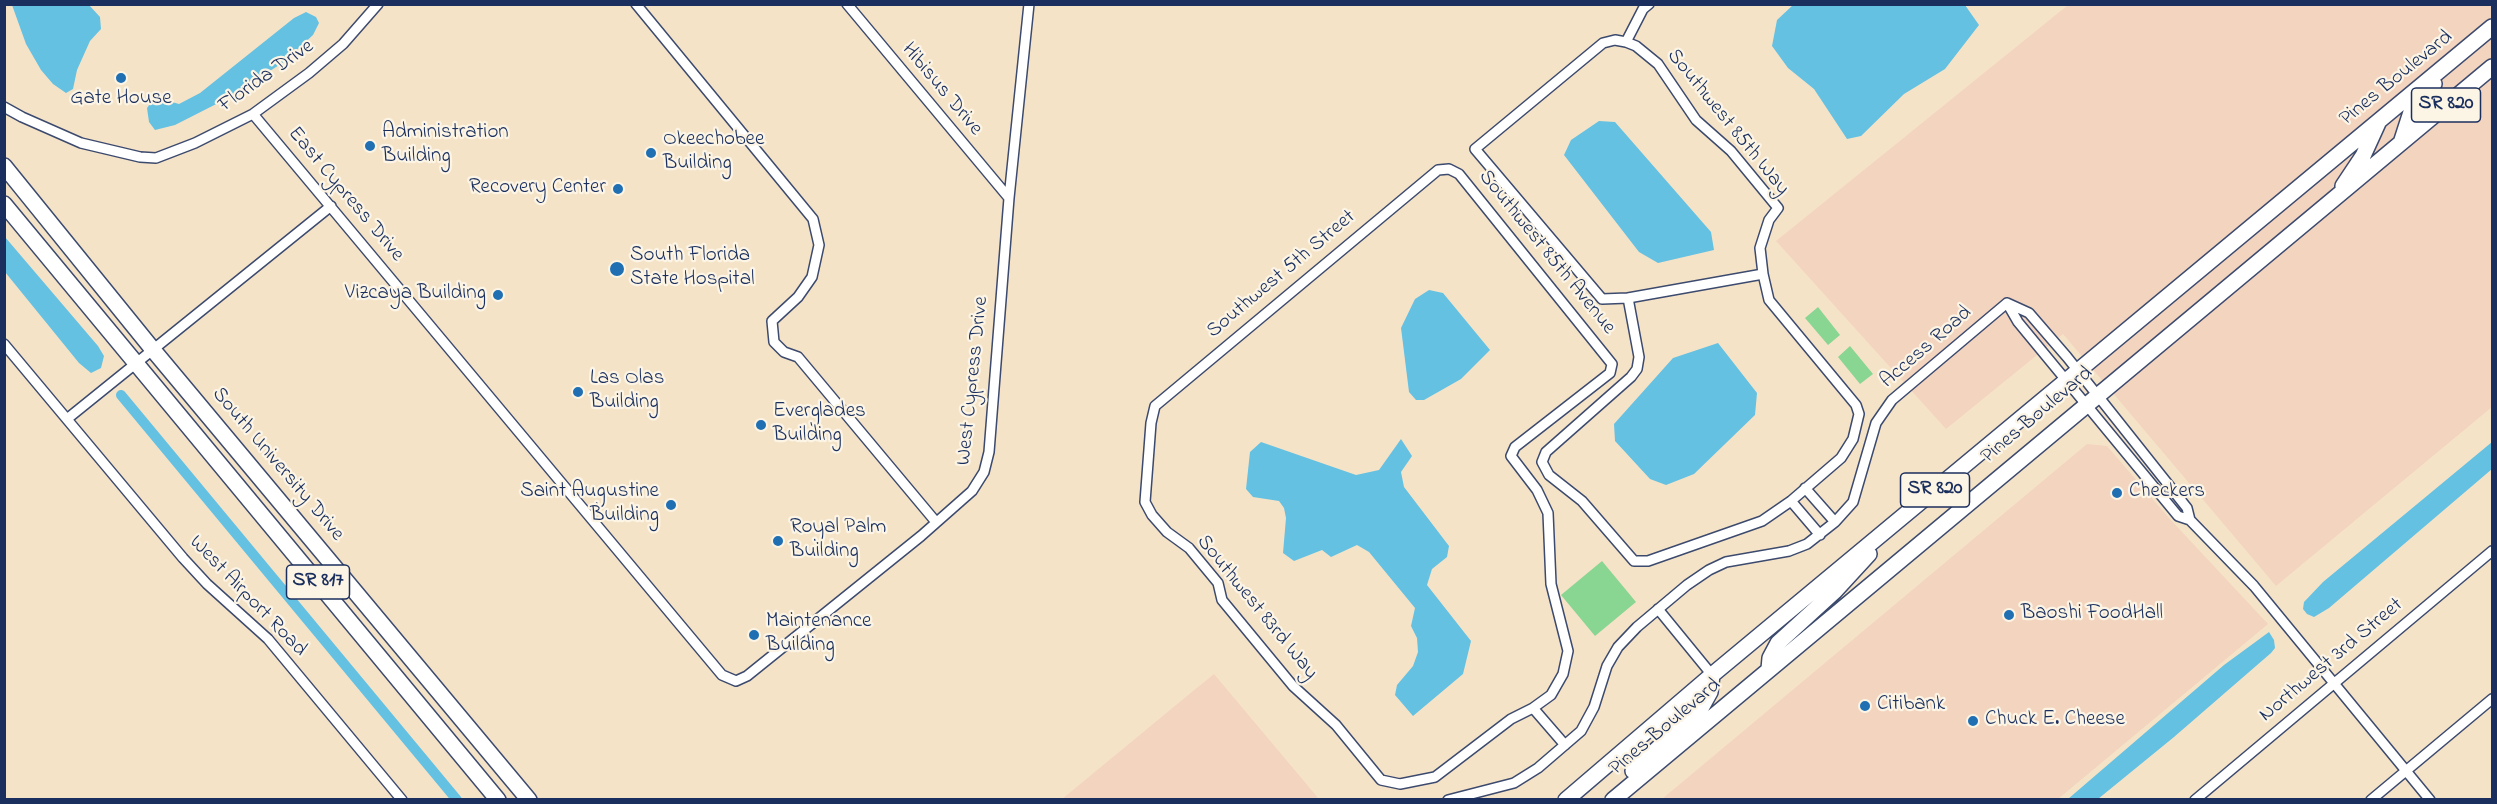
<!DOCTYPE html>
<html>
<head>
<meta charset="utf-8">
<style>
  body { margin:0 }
  #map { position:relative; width:2497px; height:804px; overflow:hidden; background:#f5e3c8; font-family:"Indie Flower",sans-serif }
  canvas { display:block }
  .frame { position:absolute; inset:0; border:6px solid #1b2f5e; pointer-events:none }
</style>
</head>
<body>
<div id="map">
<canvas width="2497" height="804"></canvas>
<div class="frame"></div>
</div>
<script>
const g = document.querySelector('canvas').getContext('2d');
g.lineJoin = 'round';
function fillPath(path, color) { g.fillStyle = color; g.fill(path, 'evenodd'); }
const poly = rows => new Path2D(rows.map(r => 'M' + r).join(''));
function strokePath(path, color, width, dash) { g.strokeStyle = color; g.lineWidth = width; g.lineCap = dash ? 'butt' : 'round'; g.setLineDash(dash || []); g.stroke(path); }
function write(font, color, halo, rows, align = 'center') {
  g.font = font + ' "Indie Flower",sans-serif'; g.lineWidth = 4.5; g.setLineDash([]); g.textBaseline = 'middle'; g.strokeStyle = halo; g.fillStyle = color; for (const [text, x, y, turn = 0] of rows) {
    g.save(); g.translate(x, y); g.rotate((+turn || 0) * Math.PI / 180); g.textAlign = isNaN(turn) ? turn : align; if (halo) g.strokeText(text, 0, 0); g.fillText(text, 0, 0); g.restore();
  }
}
fillPath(poly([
  [2068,5,2492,5,2492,407,2276,586,2063,334,1946,429,1776,241],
  [2087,444,2107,446,2169,518,2268,624,2058,799,1662,799],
  [1214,674,1319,799,1062,799,1193,691]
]), '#f3d4bf');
fillPath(poly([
  [1818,307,1840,335,1828,345,1805,318],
  [1850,346,1873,374,1860,384,1838,357],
  [1602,561,1636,602,1595,636,1561,595]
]), '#89d592');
fillPath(poly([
  [12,5,89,5,100,17,101,29,90,41,77,70,73,89,66,93,53,84,41,70,26,44],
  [1793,5,1965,5,1979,25,1945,69,1904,94,1861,136,1847,139,1814,89,1788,68,1772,46,1777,20],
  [306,12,316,17,319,23,313,35,285,61,234,95,175,125,155,130,149,122,147,108,152,101,158,98,179,104,200,93,294,18],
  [1599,121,1615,122,1711,232,1714,250,1658,263,1639,252,1564,155,1571,140],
  [5,237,98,346,104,356,101,368,91,373,79,363,5,272],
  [1429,290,1443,293,1490,350,1461,379,1424,400,1416,400,1409,392,1401,328,1415,299],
  [1718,343,1757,393,1755,415,1694,474,1666,485,1650,479,1615,441,1614,424,1673,358],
  [1401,439,1412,456,1401,472,1404,487,1449,546,1447,557,1432,569,1427,585,1471,641,1463,674,1413,716,1395,695,1397,685,1413,666,1418,652,1417,638,1411,626,1415,608,1369,552,1357,545,1331,557,1322,550,1294,561,1283,553,1286,518,1284,508,1279,501,1253,497,1246,489,1250,452,1261,442,1356,475,1379,470],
  [2492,442,2492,469,2329,608,2314,617,2307,614,2303,609,2304,602,2323,582],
  [2269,632,2274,640,2275,648,2271,653,2174,737,2098,799,2068,799,2224,665]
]), '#64c1e2');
strokePath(poly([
  [121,395,457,800]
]), '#64c1e2', 10);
const minor = poly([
  [636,4,813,219,819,245,812,277,798,297,772,321,774,342,784,352,798,357,936,522],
  [847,4,1009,198],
  [1626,42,1636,46,1658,64,1696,120,1731,151,1778,208,1769,220,1760,248,1763,274],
  [4,107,22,117,81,143,140,157,156,158,195,143,253,114,309,73,343,44,378,4],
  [253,114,722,675,736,681,747,676,921,536,972,491,984,472,989,452,1009,198,1029,4],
  [1628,298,1639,357,1637,369,1631,377,1546,452,1542,462,1549,475,1582,501,1634,561,1648,561,1762,521,1791,501,1841,458,1853,439,1859,414,1856,405,1769,300,1763,274,1628,298,1602,299,1475,149,1603,43,1615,40,1626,42,1643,9,1649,4],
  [2007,303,2029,313,2067,357,2187,508,2190,520,2254,586,2430,800],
  [2007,303,2018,322,2178,516,2190,520],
  [4,344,183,558,207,584,268,639,402,800],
  [67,419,331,206],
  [1805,488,1835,522],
  [1791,501,1820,535],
  [1658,609,1712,675],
  [1533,708,1511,719,1435,777,1400,784,1381,780,1336,725,1293,686,1222,600,1218,583,1189,548,1167,532,1152,515,1145,502,1151,423,1155,406,1438,170,1449,169,1459,174,1612,364,1610,373,1515,447,1511,456,1537,490,1548,513,1551,584,1568,651,1563,674,1551,695,1533,708,1565,745],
  [1448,800,1514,783,1538,768,1581,731,1594,707,1607,666,1618,647,1637,627,1687,585,1709,570,1726,562,1789,551,1807,544,1835,522,1853,502,1876,423,1892,400,2007,303],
  [2195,800,2492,551],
  [2371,800,2492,699]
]);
const primary = poly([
  [4,166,154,351,529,800],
  [4,204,498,800]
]);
const trunk = poly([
  [2401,143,2411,112,2434,84],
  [2343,186,2363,156,2378,123],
  [1769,669,1770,658,1778,643,1835,591,1869,554],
  [1633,771,1700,710,1710,692,1712,675],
  [1566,800,1712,675,2492,27],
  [1613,800,2492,67]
]);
strokePath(minor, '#3c4a6e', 12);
strokePath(primary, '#3c4a6e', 18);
strokePath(trunk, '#3c4a6e', 18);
strokePath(minor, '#fff', 9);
strokePath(primary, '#fff', 15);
strokePath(trunk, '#fff', 15);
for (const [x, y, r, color] of [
  [121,78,6,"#1f6fb2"],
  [370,146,6,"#1f6fb2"],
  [651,153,6,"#1f6fb2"],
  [618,189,6,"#1f6fb2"],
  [617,269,8,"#1f6fb2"],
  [498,295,6,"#1f6fb2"],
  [578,392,6,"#1f6fb2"],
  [761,425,6,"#1f6fb2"],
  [2117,493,6,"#1f6fb2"],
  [671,505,6,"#1f6fb2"],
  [778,541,6,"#1f6fb2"],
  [2009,615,6,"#1f6fb2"],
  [754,635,6,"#1f6fb2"],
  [1865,706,6,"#1f6fb2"],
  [1973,721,6,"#1f6fb2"]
]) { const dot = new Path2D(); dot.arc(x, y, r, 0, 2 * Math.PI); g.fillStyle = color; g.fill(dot); strokePath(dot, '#fcf5e5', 2); }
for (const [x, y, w] of [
  [2446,105,69],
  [1935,490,69],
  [318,582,63]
]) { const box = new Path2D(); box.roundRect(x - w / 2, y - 17, w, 34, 4.5); g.fillStyle = '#fcf5e5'; g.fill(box); strokePath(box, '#1b2f5e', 1.5); }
write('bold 20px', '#1b2f5e', null, [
  ["SR 820",2446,105],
  ["SR 820",1935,490],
  ["SR 817",318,582]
]);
write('21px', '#1b2f5e', '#fcf5e5', [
  ["Florida Drive",267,77,-35],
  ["Pines Boulevard",2397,79,-39],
  ["Hibisus Drive",941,90,50],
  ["Southwest 85th Way",1727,123,51],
  ["East Cypress Drive",345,195,50],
  ["Southwest 85th Avenue",1546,253,51],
  ["Southwest 5th Street",1282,275,-40],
  ["Access Road",1927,348,-41],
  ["West Cypress Drive",974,381,-84],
  ["Pines Boulevard",2038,416,-40],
  ["South University Drive",277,465,50],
  ["West Airport Road",247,597,46],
  ["Southwest 83rd Way",1256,608,51],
  ["Northwest 3rd Street",2332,661,-40],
  ["Pines Boulevard",1666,728,-40]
]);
write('21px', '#1b2f5e', '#fcf5e5', [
  ["Gate House",121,100,"center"],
  ["Administration",382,134],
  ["Building",382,158],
  ["Okeechobee",663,141],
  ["Building",663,165],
  ["Recovery Center",606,189,"right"],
  ["South Florida",630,257],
  ["State Hospital",630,281],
  ["Vizcaya Building",486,295,"right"],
  ["Las Olas",590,380],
  ["Building",590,404],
  ["Everglades",773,413],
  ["Building",773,437],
  ["Saint Augustine",659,493,"right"],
  ["Building",659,517,"right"],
  ["Checkers",2129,493],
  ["Royal Palm",790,529],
  ["Building",790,553],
  ["Baoshi FoodHall",2021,615],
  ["Maintenance",766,623],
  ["Building",766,647],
  ["Citibank",1877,706],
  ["Chuck E. Cheese",1985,721]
], 'left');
</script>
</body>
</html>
